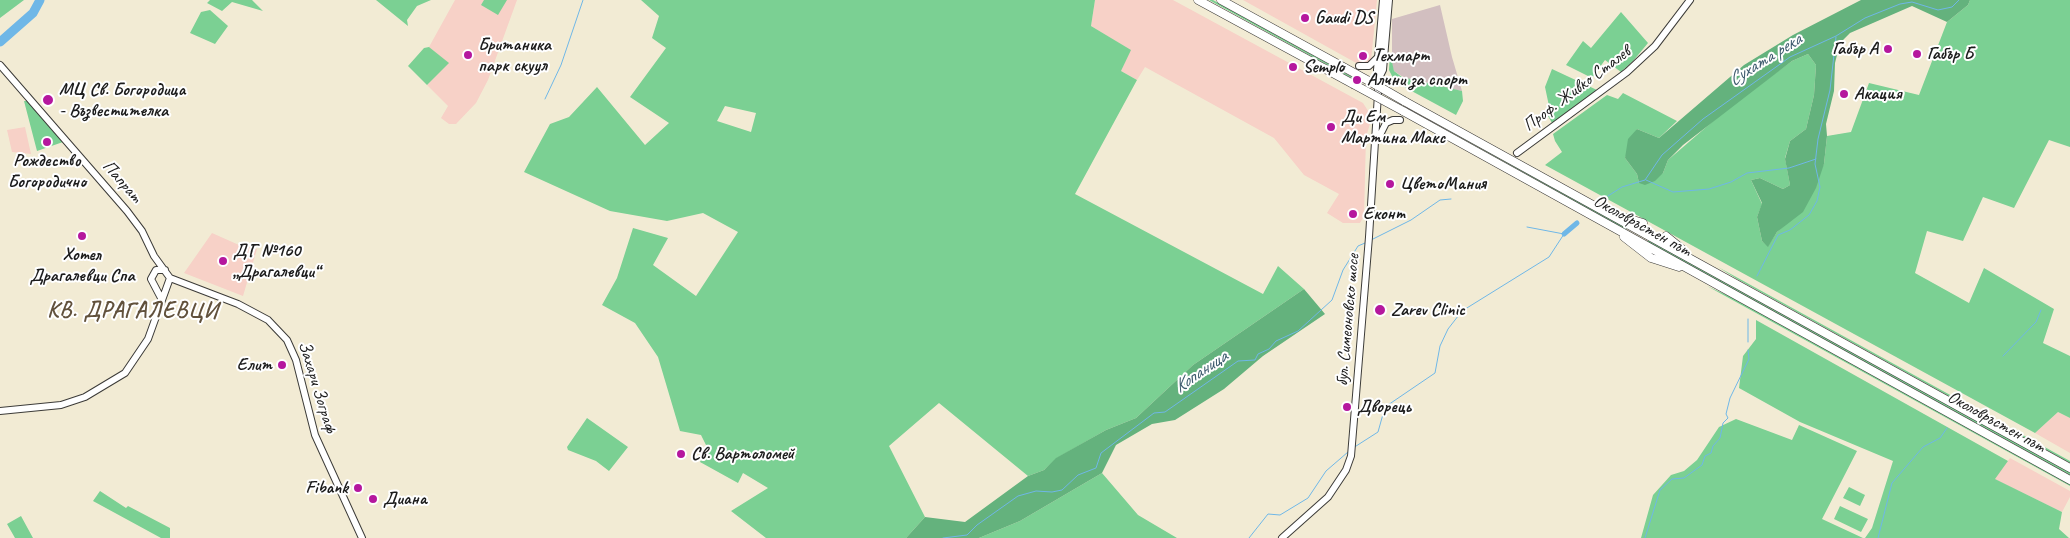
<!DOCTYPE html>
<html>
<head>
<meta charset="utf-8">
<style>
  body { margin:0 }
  canvas { display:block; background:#f2ebd4 }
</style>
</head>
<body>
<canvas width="2070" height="538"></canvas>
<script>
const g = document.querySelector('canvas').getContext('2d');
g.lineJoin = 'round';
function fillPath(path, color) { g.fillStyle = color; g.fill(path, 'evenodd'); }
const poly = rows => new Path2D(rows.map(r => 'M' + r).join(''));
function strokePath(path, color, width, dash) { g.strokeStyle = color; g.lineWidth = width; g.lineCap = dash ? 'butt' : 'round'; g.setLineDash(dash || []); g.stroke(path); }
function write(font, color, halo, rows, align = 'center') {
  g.font = font + ' Caveat,sans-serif'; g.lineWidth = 4; g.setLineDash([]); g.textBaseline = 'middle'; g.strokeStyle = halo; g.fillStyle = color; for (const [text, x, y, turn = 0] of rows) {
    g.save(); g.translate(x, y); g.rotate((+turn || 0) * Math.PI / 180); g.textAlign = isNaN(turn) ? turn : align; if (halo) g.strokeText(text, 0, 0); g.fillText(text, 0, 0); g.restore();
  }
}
fillPath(poly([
  [455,0,517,0,488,80,476,103,456,124,449,124,441,118,448,106,427,85,448,63,429,47],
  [1095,0,1173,0,1363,103,1372,117,1366,137,1364,216,1360,223,1343,223,1327,213,1339,194,1304,175,1274,138,1145,67,1137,80,1121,71,1130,50,1091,26],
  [1243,0,1377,0,1371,61,1358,64],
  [25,127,31,154,12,152,7,130],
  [212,233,239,245,257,249,243,296,184,273],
  [2058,412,2070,418,2070,453,2035,433],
  [2010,458,2070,491,2070,497,2062,512,1994,479]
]), '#f7d1c7');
fillPath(poly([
  [1440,5,1452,57,1462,91,1409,81,1394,71,1392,65,1392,19]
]), '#d2bfc0');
fillPath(poly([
  [0,0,24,0,0,18],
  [210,0,252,0,263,11,232,2,222,11,207,3],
  [376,0,431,0,417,6,407,20,408,26],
  [484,0,507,0,498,15,481,5],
  [641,0,1095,0,1091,26,1131,50,1121,71,1137,80,1075,194,1263,294,1278,266,1304,289,1193,365,1136,418,1106,430,1057,458,1044,470,1028,476,939,403,889,446,925,517,906,538,766,538,731,511,768,488,743,473,738,483,700,462,707,447,701,435,680,431,658,357,635,323,602,305,617,278,633,228,668,238,653,265,696,296,738,232,703,213,667,221,610,211,524,172,550,124,569,117,597,87,645,145,669,123,630,97,666,48,652,38,659,16],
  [725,106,756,113,751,132,717,121],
  [1209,0,1213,0,1354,78,1353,79],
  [1970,0,2070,0,2070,147,2049,140,2014,208,1983,197,1963,241,1927,231,1915,273,1969,303,1984,268,2054,309,2043,343,2070,356,2070,418,2058,412,2035,433,1545,165,1562,152,1555,141,1553,134,1607,95,1618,99,1623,93,1677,121,1659,138,1637,129,1625,158,1637,174,1639,183,1663,173,1668,160,1733,104,1792,61,1808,54,1816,65,1814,95,1806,129,1790,141,1785,158,1790,185,1783,189,1760,178,1751,180,1762,204,1757,217,1762,241,1768,246,1777,232,1787,223,1824,164,1827,136,1851,132,1869,83,1919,95,1947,22,1968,5],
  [210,10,228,26,215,44,190,33,201,12],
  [1621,12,1648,43,1633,61,1621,72,1605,60,1592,78,1566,65,1583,41,1591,48],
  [429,47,449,63,427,85,408,66,424,48],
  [1390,53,1394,71,1402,77,1462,91,1463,101,1456,115,1395,82,1389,70],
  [1552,69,1597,90,1552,123,1548,116,1549,106,1545,87],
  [24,101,27,101,63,142,37,151],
  [1405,106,1627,228,1626,230],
  [1648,240,2070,472,2070,475,1648,242],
  [1718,267,2070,461,2070,463,1737,279],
  [1707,286,1731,297,2070,484,2070,486],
  [1756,320,2008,461,1995,479,2062,512,2059,529,2069,538,1865,538,1872,528,1893,461,1800,422,1739,388,1743,356,1756,339],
  [587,418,628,447,609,471,596,461,568,450,567,447],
  [1736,419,1792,440,1799,425,1857,451,1822,519,1863,538,1641,538,1653,495,1671,475,1684,471,1697,460,1719,427],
  [1102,473,1138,515,1177,538,979,538,1020,521],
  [1849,487,1865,495,1860,506,1843,498],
  [100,491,126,508,128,506,170,528,170,538,161,538,93,501],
  [1840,506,1868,519,1861,532,1834,519],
  [21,516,33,538,15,538,7,524]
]), '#7bd093');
fillPath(poly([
  [1861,0,1970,0,1968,5,1947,22,1912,6,1850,33,1840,43,1835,63,1834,91,1826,124,1827,136,1824,164,1816,188,1803,212,1777,232,1768,247,1762,241,1757,217,1762,203,1751,180,1760,178,1783,189,1790,185,1785,159,1790,141,1806,129,1814,95,1816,65,1808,54,1792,61,1683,145,1668,160,1663,173,1655,181,1645,185,1639,183,1637,174,1625,158,1628,139,1637,129,1659,138,1744,65,1793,35],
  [1304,289,1325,314,1263,356,1224,389,1175,420,1152,424,1116,445,1102,473,1020,521,979,538,906,538,925,517,965,522,1028,476,1044,470,1056,458,1106,430,1136,418,1193,365]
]), '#64b27d');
strokePath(poly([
  [545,99,561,65,583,0],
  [1646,180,1673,192,1709,189,1731,182,1747,173,1789,168,1816,159],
  [1608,196,1622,187,1645,180,1662,155,1703,119,1790,57,1836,36,1865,18,1900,4,1912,2,1938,10,1952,7,1959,0],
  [1371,240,1411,220,1440,200,1451,199],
  [1757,276,1778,235,1790,230,1809,215,1817,201,1820,187,1815,164,1818,139,1830,90,1836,37],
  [1748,319,1748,342],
  [2003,356,2036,322,2041,310],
  [1353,448,1378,432,1385,407,1435,373,1440,346,1448,329,1462,311,1549,257,1564,234,1527,227],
  [943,538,967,535,977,525,1018,496,1036,491,1052,492,1062,490,1078,475,1096,468,1101,453,1154,413,1165,412,1238,361,1255,360,1258,354,1269,349,1276,341,1298,331,1332,300,1343,270,1358,246,1365,243],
  [1249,538,1268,514,1280,515,1308,498,1326,471,1348,452],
  [1645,538,1660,490,1672,479,1684,478,1702,465,1705,456,1711,453,1713,446,1720,438,1723,423,1728,418,1726,414,1730,398,1749,359,1748,350],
  [1878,538,1892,483,1923,447,1940,438,1947,428]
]), '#6fb7e7', 1);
strokePath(poly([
  [1564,234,1577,223]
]), '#6fb7e7', 5);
strokePath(poly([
  [0,42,33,13,40,0]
]), '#6fb7e7', 9);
const secondary = poly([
  [0,65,127,211,142,231,154,256,170,278,148,339,125,373,85,397,61,405,0,411],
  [1359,66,1369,66,1378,57],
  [1379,78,1383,70,1389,0],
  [1378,139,1386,123,1393,120,1400,120],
  [1517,153,1627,72,1655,46,1690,0],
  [170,278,238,304,268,320,287,340,296,360,315,435,362,538],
  [161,298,151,279,156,270,165,270],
  [1282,538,1328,497,1346,470,1351,456,1369,237,1379,78,1377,70,1383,0]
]);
const highway = poly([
  [1198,0,1353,84],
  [1221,0,1378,86],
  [1404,101,2070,468],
  [1403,111,2070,480],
  [1623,217,1643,223],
  [1666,236,1682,249],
  [1624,237,1651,258,1679,267]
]);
strokePath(secondary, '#3c3b38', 8);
strokePath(highway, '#3c3b38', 9);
strokePath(secondary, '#fff', 6);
strokePath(highway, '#fff', 8);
const highwayBridge = poly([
  [1353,84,1403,111],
  [1378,86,1404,101]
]);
strokePath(highwayBridge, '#3c3b38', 9, []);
strokePath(highwayBridge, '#fff', 8);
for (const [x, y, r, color] of [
  [1305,18,5,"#b5179e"],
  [1888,49,5,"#b5179e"],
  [1917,54,5,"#b5179e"],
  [468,55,5,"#b5179e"],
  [1363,56,5,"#b5179e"],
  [1293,67,5,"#b5179e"],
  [1357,80,5,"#b5179e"],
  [1844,94,5,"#b5179e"],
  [48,100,6,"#b5179e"],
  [1331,127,5,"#b5179e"],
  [47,142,5,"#b5179e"],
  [1390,184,5,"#b5179e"],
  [1353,214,5,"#b5179e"],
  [82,236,5,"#b5179e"],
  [223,261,5,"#b5179e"],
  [1380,310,6,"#b5179e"],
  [282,365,5,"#b5179e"],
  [1347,407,5,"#b5179e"],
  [681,454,5,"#b5179e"],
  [358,488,5,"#b5179e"],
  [373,499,5,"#b5179e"]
]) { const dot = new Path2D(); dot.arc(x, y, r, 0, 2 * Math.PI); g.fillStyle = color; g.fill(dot); strokePath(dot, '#fff', 2); }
write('bold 18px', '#1c1c1c', '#fff', [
  ["Gaudi DS",1315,18],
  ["Британика",478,45],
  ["парк скуул",478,66],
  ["Габър А",1878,49,"right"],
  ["Габър Б",1927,54],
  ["Техмарт",1373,56],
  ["Semplo",1303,67],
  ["Алчни за спорт",1367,80],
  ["МЦ Св. Богородица",59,90],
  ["- Възвестителка",59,111],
  ["Акация",1854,94],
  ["Ди Ем",1341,117],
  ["Мартина Макс",1341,138],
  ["Рождество",47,161,"center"],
  ["Богородично",47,182,"center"],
  ["ЦветоМания",1400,184],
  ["Еконт",1363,214],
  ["ДГ №160",233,251],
  ["„Драгалевци“",233,272],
  ["Хотел",82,255,"center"],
  ["Драгалевци Спа",82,276,"center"],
  ["Zarev Clinic",1391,310],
  ["Елит",272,365,"right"],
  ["Дворець",1357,407],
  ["Св. Вартоломей",691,454],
  ["Fibank",348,488,"right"],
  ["Диана",383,499]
], 'left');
write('18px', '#1c1c1c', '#fff', [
  ["Проф. Живко Сталев",1577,89,-37],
  ["Папрат",122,182,49],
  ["Околовръстен път",1642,226,29],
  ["бул. Симеоновско шосе",1348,320,-85],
  ["Захари Зограф",317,387,73],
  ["Околовръстен път",1996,422,29]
]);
write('italic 19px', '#3d5a6d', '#fff', [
  ["Сухата река",1765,60,-32],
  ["Копаница",1201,372,-34]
]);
g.letterSpacing = '1px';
write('bold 22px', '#61513c', '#fff', [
  ["КВ. ДРАГАЛЕВЦИ",133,311]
]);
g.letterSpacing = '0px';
</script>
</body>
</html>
